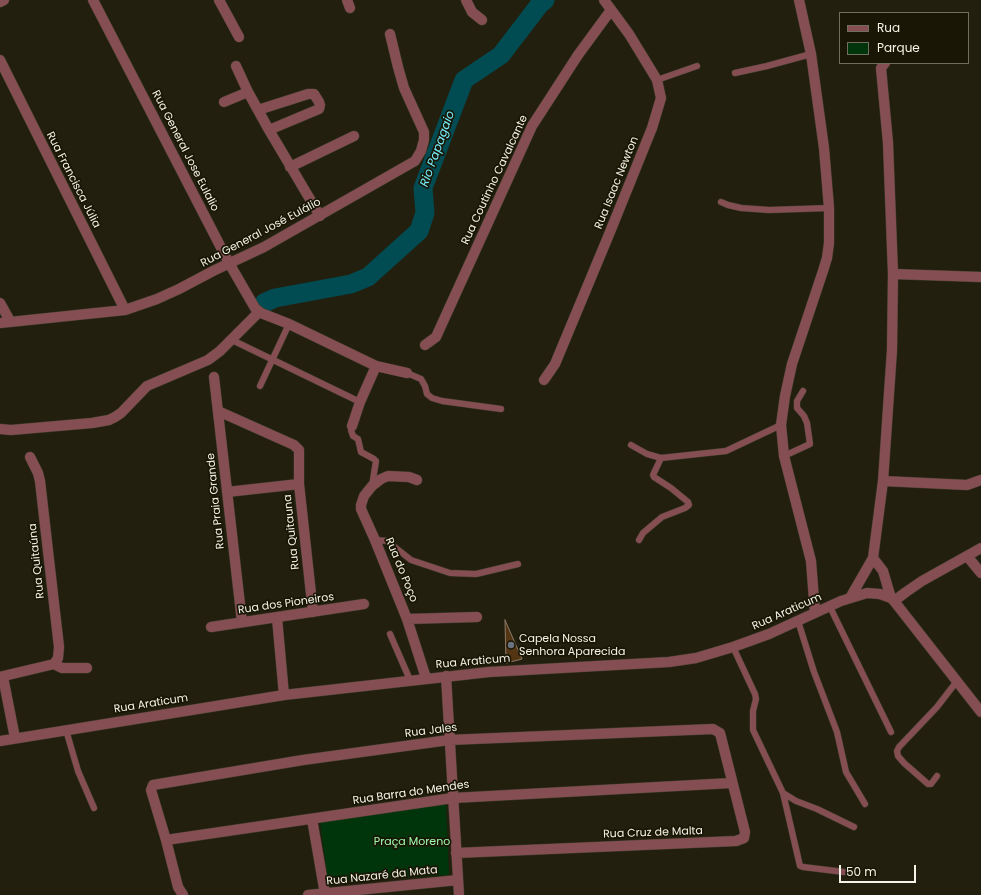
<!DOCTYPE html>
<html>
<head>
<meta charset="utf-8">
<style>
  body { margin:0 }
  #map { position:relative; width:981px; height:895px; overflow:hidden; background:#231f0e; font-family:Poppins,sans-serif }
  canvas { display:block }
  .legend { position:absolute; left:839px; top:12px; width:130px; height:52px; box-sizing:border-box; background:#191605; border:1px solid #716e5f; margin:0; padding:5px 7px; list-style:none; font-size:12px; color:#f5f3e7 }
  .legend li { display:flex; align-items:center; gap:8px; height:20px }
  .legend b { width:20px; border:1px solid #716e5f }
  .scale { position:absolute; left:839px; top:865px; width:77px; height:18px; box-sizing:border-box; border:2px solid #f5f3e7; border-top:0; padding-left:5px; font-size:12px; line-height:14px; white-space:nowrap; color:#f5f3e7; -webkit-text-stroke:3px #191605; paint-order:stroke }
</style>
</head>
<body>
<div id="map">
<canvas width="981" height="895"></canvas>
<ul class="legend">
<li><b style="height:5px;background:#854e53"></b>Rua</li>
<li><b style="height:11px;background:#00350c"></b>Parque</li>
</ul>
<div class="scale">50 m</div>
</div>
<script>
const g = document.querySelector('canvas').getContext('2d');
g.lineJoin = 'round';
function fillPath(path, color) { g.fillStyle = color; g.fill(path, 'evenodd'); }
const poly = rows => new Path2D(rows.map(r => 'M' + r).join(''));
function strokePath(path, color, width, dash) { g.strokeStyle = color; g.lineWidth = width; g.lineCap = dash ? 'butt' : 'round'; g.setLineDash(dash || []); g.stroke(path); }
function write(font, color, halo, rows, align = 'center') {
  g.font = font + ' Poppins,sans-serif'; g.lineWidth = 3.5; g.setLineDash([]); g.textBaseline = 'middle'; g.strokeStyle = halo; g.fillStyle = color; for (const [text, x, y, turn = 0] of rows) {
    g.save(); g.translate(x, y); g.rotate((+turn || 0) * Math.PI / 180); g.textAlign = isNaN(turn) ? turn : align; if (halo) g.strokeText(text, 0, 0); g.fillText(text, 0, 0); g.restore();
  }
}
fillPath(poly([
  [446,802,449,875,328,881,320,821]
]), '#00350c');
strokePath(poly([
  [264,303,275,298,351,284,368,277,419,231,425,213,423,188,464,80,501,55,540,4,545,0]
]), '#014c53', 19);
const building = poly([
  [505,620,522,659,506,663,505,620]
]);
fillPath(building, '#533413');
strokePath(building, '#8b7a6b', 1);
const lane = poly([
  [735,73,767,66,811,54],
  [657,80,697,66],
  [721,202,728,205,741,208,769,210,829,208],
  [232,340,360,402],
  [407,373,421,379,425,386,427,394,432,398,442,401,501,409],
  [260,386,289,324],
  [352,426,351,430,353,436,358,439,361,452,374,459,376,461,372,486],
  [631,445,647,454,661,458,726,451,781,425],
  [784,456,810,444,807,423,804,416,797,408,797,401,803,391],
  [375,540,387,541,411,560,450,573,476,574,518,564],
  [639,540,643,533,662,517,685,508,689,505,688,502,671,488,654,477,653,475,661,458],
  [830,607,891,732],
  [798,621,814,672,837,732,846,772,865,804],
  [390,634,410,680],
  [733,647,755,694,756,699,753,711,753,730,783,793,800,866,803,867,844,872],
  [66,730,78,771,94,808],
  [937,776,931,784,928,784,904,763,898,756,897,751,899,747,937,707,957,681],
  [783,793,796,801,817,809,854,827]
]);
const street = poly([
  [93,0,229,263,255,308,261,313,289,324,376,366,407,373],
  [219,0,239,37],
  [347,0,350,8],
  [466,0,472,12,482,20],
  [799,0,811,54,824,148,829,208,829,243,827,258,823,271,792,364,785,396,781,425,784,456,811,561,815,613],
  [0,2,4,0],
  [0,60,125,310],
  [236,66,248,92,269,130,320,216],
  [224,102,248,92],
  [258,110,308,94,314,94,319,102,320,105,319,109,269,130],
  [290,167,354,136],
  [893,274,981,277],
  [0,303,10,321],
  [0,323,125,310,157,299,179,289,215,270,264,247,415,161,421,151,424,140,424,132,404,88,398,67,390,34],
  [425,345,436,337,532,126,578,55,611,10],
  [214,377,242,622],
  [544,380,555,364,610,232,652,128,661,98,657,80,651,70,629,34,604,0],
  [218,411,294,445,299,450,299,484,313,612],
  [352,426,360,402,376,366],
  [0,429,11,430,92,423,109,420,115,417,121,413,147,386,208,360,220,351,259,312],
  [30,457,38,473,40,481,59,647,58,658,54,664],
  [417,480,409,477,388,476,381,479,372,486,364,496,361,505,361,509,375,540,407,619,426,678],
  [883,481,967,485,981,480],
  [227,492,299,484],
  [967,556,981,573],
  [873,558,883,571,891,598],
  [850,598,873,558,883,481,892,350,893,274,888,143,881,68,885,63],
  [894,601,906,592,922,581,981,548],
  [277,618,284,695],
  [407,619,477,617],
  [211,627,364,604],
  [446,676,459,895],
  [0,677,54,664,62,668,87,668],
  [3,677,15,738],
  [0,741,284,695,489,672,669,662,696,658,733,647,769,634,841,601,867,593,880,594,891,598,894,601,981,712],
  [312,819,325,894],
  [166,840,453,798,732,783],
  [183,895,178,887,166,840,151,790,153,785,303,760,449,740,713,729,720,733,745,832,744,838,736,841,456,853],
  [308,895,458,880]
]);
strokePath(lane, '#403d2c', 7);
strokePath(street, '#403d2c', 11);
strokePath(lane, '#854e53', 6);
strokePath(street, '#854e53', 10);
for (const [x, y, r, color] of [
  [511,645,4,"#6b7280"]
]) { const dot = new Path2D(); dot.arc(x, y, r, 0, 2 * Math.PI); g.fillStyle = color; g.fill(dot); strokePath(dot, '#191605', 1.5); }
write('11px', '#f5f3e7', '#191605', [
  ["Rua General Jose Eulalio",185,151,63],
  ["Rua Francisca Júlia",73,180,63],
  ["Rua Coutinho Cavalcante",495,180,-65],
  ["Rua Isaac Newton",617,183,-68],
  ["Rua General José Eulálio",261,233,-28],
  ["Rua Praia Grande",216,501,-96],
  ["Rua Quitauna",292,532,-96],
  ["Rua Quitaúna",37,561,-96],
  ["Rua do Poço",401,570,68],
  ["Rua dos Pioneiros",286,604,-8],
  ["Rua Araticum",787,612,-24],
  ["Rua Araticum",473,662,-5],
  ["Rua Araticum",151,704,-9],
  ["Rua Jales",431,731,-7],
  ["Rua Barra do Mendes",411,793,-8],
  ["Rua Cruz de Malta",653,833,-2],
  ["Rua Nazaré da Mata",382,876,-6]
]);
write('11px', '#f5f3e7', '#191605', [
  ["Capela Nossa",519,639],
  ["Senhora Aparecida",519,652]
], 'left');
write('11px', '#a1faab', '#191605', [
  ["Praça Moreno",412,842]
]);
write('italic 12px', '#74edfd', '#191605', [
  ["Rio Papagaio",438,149,-70]
]);
</script>
</body>
</html>
